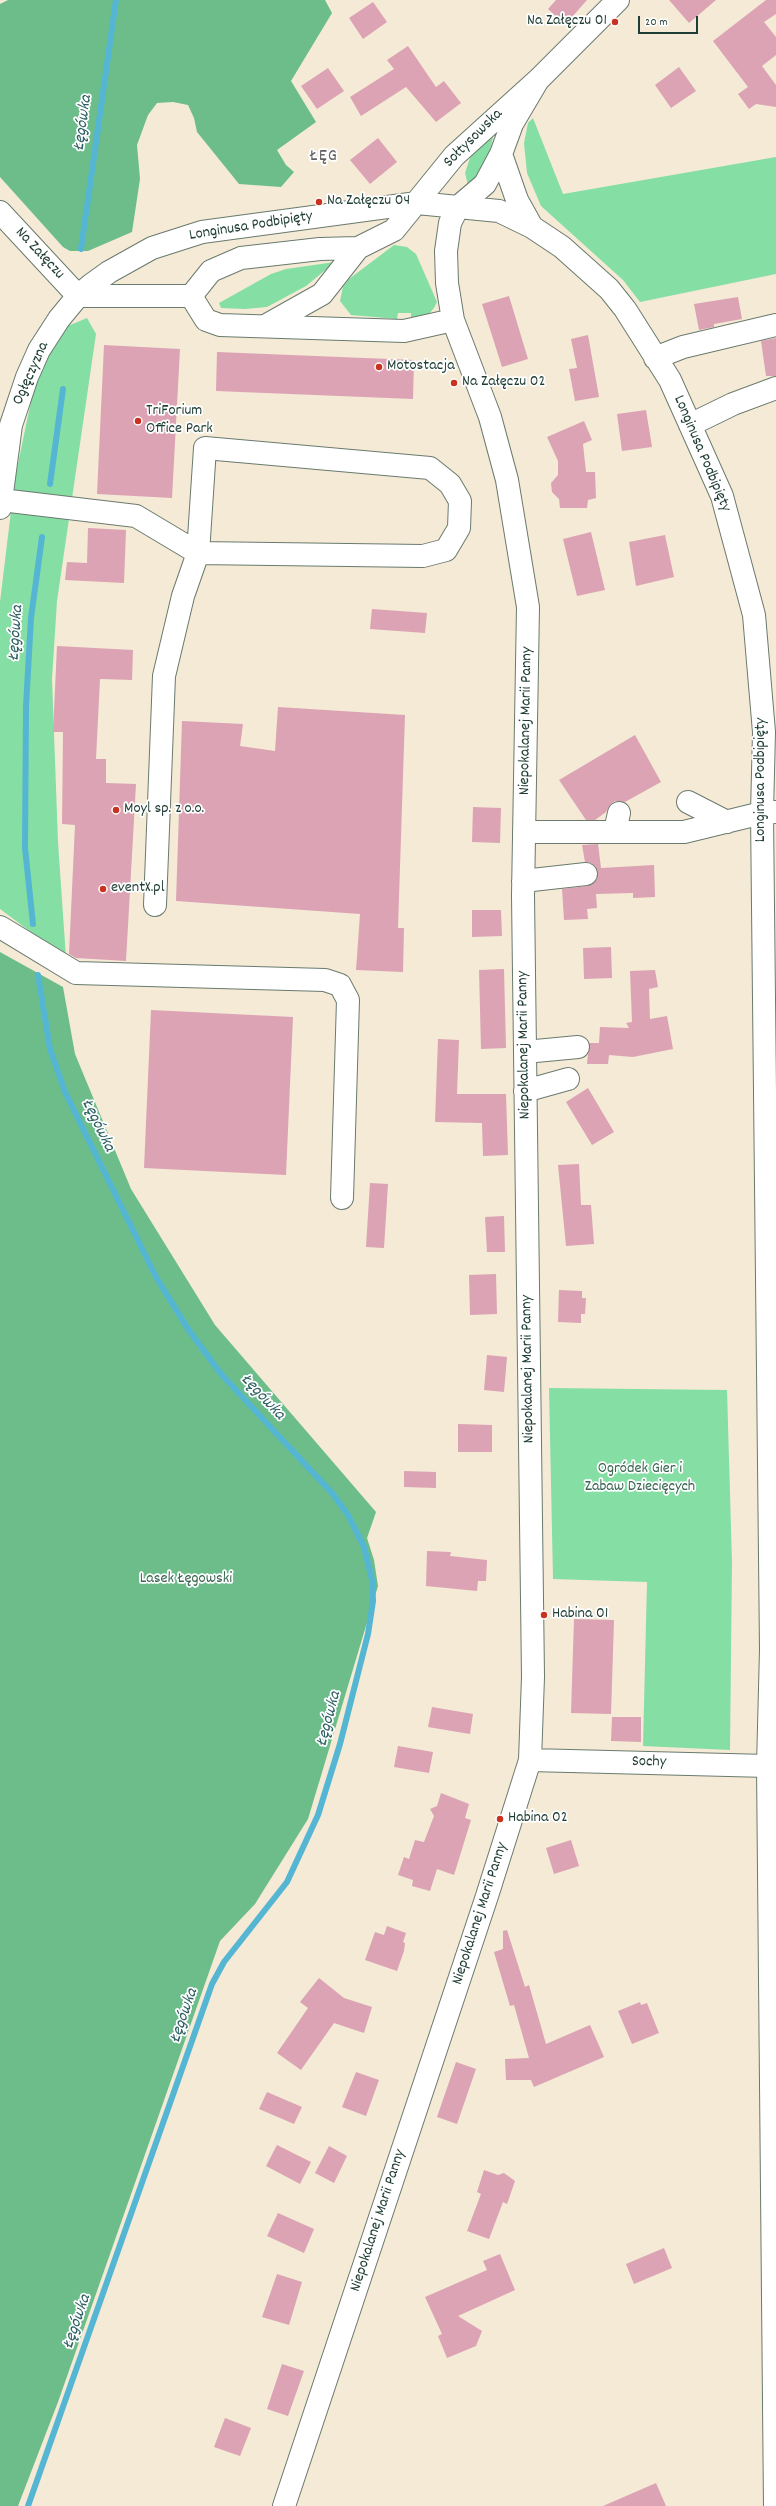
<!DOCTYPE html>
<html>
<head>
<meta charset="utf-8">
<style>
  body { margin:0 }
  #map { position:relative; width:776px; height:2506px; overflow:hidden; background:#f4ead6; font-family:Dekko,sans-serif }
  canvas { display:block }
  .scale { position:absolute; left:638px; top:16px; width:60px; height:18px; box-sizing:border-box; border:2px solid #1f3d34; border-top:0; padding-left:5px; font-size:12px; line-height:14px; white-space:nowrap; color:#1f3d34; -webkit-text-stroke:3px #fff; paint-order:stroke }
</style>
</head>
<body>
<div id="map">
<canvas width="776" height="2506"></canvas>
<div class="scale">20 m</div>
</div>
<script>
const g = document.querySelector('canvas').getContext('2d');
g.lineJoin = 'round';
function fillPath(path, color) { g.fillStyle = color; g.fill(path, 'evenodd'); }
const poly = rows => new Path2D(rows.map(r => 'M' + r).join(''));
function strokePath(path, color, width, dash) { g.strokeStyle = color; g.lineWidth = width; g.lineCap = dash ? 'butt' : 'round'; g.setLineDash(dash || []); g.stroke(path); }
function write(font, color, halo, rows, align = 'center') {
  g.font = font + ' Dekko,sans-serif'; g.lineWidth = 3.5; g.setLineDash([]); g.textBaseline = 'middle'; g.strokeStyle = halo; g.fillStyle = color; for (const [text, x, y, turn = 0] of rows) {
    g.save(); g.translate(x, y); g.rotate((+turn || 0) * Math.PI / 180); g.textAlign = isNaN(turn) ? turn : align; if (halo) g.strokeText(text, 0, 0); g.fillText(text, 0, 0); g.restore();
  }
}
fillPath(poly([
  [533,118,563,194,776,157,776,274,640,302,623,280,541,206,527,173,524,143,528,123],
  [494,133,489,154,479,175,468,185,465,173,472,152],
  [394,245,407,247,416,254,437,302,434,308,428,315,411,320,411,313,398,313,397,319,351,315,340,301,343,287,349,279],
  [335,262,306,286,267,307,245,309,221,308,219,303,271,274,286,269],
  [87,318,96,334,57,601,52,679,58,842,66,958,0,909,0,602,15,478,35,382,63,328],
  [549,1388,727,1390,732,1562,730,1750,643,1746,647,1582,553,1579]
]), '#85dea4');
fillPath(poly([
  [8,0,325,0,332,13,291,81,316,122,277,150,286,165,294,172,281,187,239,184,197,132,194,118,188,105,173,102,157,103,148,115,137,145,140,179,132,232,88,251,70,251,63,247,0,177,0,4],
  [0,952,63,987,75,1054,131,1189,215,1325,376,1512,367,1538,374,1560,378,1586,308,1819,255,1904,220,1941,58,2402,18,2506,0,2506]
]), '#6cbd8a');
strokePath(poly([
  [81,249,116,0],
  [50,484,63,389],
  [33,924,25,848,26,706,31,618,42,537],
  [28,2506,212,1984,224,1962,287,1882,318,1815,340,1744,368,1634,373,1601,372,1580,364,1547,348,1515,332,1493,221,1374,188,1329,156,1277,65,1092,50,1049,38,975]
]), '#54b6d3', 6);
fillPath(poly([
  [556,0,587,0,565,25,548,9],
  [669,0,716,0,689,23],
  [766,0,776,0,776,14,764,22,776,37,776,55,762,66,776,85,776,107,756,104,749,109,738,94,748,87,713,41],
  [373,2,387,22,363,39,349,18],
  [408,46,436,87,444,81,461,103,436,122,406,87,361,116,350,97,394,69,387,60],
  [679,67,696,91,671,108,655,85],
  [328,68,344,91,317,109,301,86],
  [378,138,397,162,370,184,350,160],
  [509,296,528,359,502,367,482,304],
  [738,297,742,319,714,324,714,327,699,330,694,304],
  [588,335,599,397,575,401,569,369,577,368,571,339],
  [776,338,776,376,766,376,761,341],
  [104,345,180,349,172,498,97,494],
  [217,352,414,360,413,399,216,391],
  [646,410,652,447,622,451,617,414],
  [584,421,592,440,583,444,586,472,595,472,596,498,588,500,587,508,560,508,559,499,552,492,551,483,558,475,558,461,547,437],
  [88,528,126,530,124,583,65,580,67,562,87,563],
  [591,532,605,590,577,596,563,539],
  [665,535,674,577,636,586,629,542],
  [372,609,427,613,425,633,370,629],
  [57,646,133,650,132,680,100,679,96,759,106,759,106,783,136,784,126,961,76,958,69,954,75,825,62,824,63,732,53,732],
  [278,707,405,715,398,928,404,928,403,972,356,970,360,914,176,901,182,721,243,724,240,746,275,751],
  [635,735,661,782,625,802,615,801,610,805,606,812,595,820,586,820,559,780],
  [473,807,501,808,500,843,472,842],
  [598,844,601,868,654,865,655,897,633,898,633,893,596,894,597,908,587,909,588,919,564,920,562,889,588,886,597,879,596,867,591,863,585,862,582,845],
  [472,910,501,910,502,936,472,937],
  [611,947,612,978,584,979,583,948],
  [504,969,506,1048,481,1049,479,970],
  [655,970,658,987,649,989,650,1019,667,1016,673,1049,633,1057,609,1055,608,1064,587,1064,589,1043,599,1043,600,1027,629,1028,626,1023,632,1022,630,971],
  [151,1010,293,1017,286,1175,144,1168],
  [438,1039,459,1040,457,1094,506,1094,508,1155,483,1156,482,1123,435,1122],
  [588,1088,614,1132,592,1145,566,1102],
  [579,1164,581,1205,591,1205,594,1244,566,1246,558,1165],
  [370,1183,388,1184,384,1248,366,1247],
  [504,1216,505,1252,487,1252,485,1217],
  [496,1274,497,1314,470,1315,469,1275],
  [559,1290,582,1291,582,1298,586,1298,585,1314,581,1314,581,1323,558,1322],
  [487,1355,507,1357,504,1392,484,1390],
  [458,1424,492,1425,492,1452,458,1452],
  [404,1471,436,1472,436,1488,404,1487],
  [427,1551,451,1552,450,1556,487,1560,486,1581,478,1581,477,1591,426,1586],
  [574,1619,614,1620,611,1714,571,1713],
  [432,1707,473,1714,470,1734,428,1727],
  [612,1717,641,1717,641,1742,611,1741],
  [398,1746,433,1752,429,1773,394,1767],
  [441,1793,469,1804,465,1818,471,1820,454,1875,437,1869,430,1891,412,1886,413,1880,398,1875,404,1857,409,1859,415,1840,424,1842,434,1816,430,1809,437,1806],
  [571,1840,579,1866,554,1874,546,1848],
  [387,1926,406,1933,403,1942,405,1943,404,1951,397,1971,365,1960,375,1932,384,1935],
  [507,1930,525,1987,529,1985,546,2044,590,2025,604,2057,534,2087,531,2080,506,2080,505,2059,529,2058,514,2005,510,2006,494,1952,503,1949,503,1931],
  [319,1978,344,1998,372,2007,364,2033,334,2023,301,2070,277,2053,308,2008,300,2002],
  [640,2002,641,2005,647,2003,659,2033,632,2044,618,2011],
  [456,2062,476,2069,457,2124,437,2117],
  [356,2072,379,2080,366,2116,342,2107],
  [267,2092,302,2107,294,2124,259,2109],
  [277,2145,311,2162,300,2184,266,2166],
  [329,2146,347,2156,334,2183,315,2173],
  [484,2170,498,2175,504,2173,515,2181,507,2204,503,2202,489,2239,467,2231,481,2194,477,2192],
  [278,2213,314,2229,304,2253,267,2236],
  [664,2248,672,2268,634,2284,626,2264],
  [500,2254,515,2290,458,2316,482,2331,476,2346,447,2358,438,2336,442,2334,425,2297,487,2270,483,2261],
  [277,2274,302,2282,289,2325,262,2317],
  [282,2364,304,2371,288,2416,267,2409],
  [225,2418,251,2428,240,2456,214,2447],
  [656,2483,666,2506,603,2506]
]), '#dca3b4');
const minor = poly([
  [501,154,517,200,532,227],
  [0,212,78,296],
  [78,296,191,296],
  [191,296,211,271,241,258,320,249,358,248,394,230,454,156,538,80,618,0],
  [191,296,206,320,220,325,404,331,453,320],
  [265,326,322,294,358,248],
  [655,358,683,347,776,325],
  [690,425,733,404,776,388],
  [1,500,136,516,198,553,423,556,446,550,459,528,460,501,450,484,430,468,205,448,198,553,183,596,164,676,155,905],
  [0,508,11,425,27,377,39,350,59,319,78,296,91,285,109,272,152,248,202,232,417,203,499,211,532,227,562,247,609,289,625,309,670,380,722,496,754,615,764,732,762,813,771,1649,768,1766,775,2506],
  [688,802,727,822],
  [615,831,619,813],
  [524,832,684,832,762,813,776,812],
  [523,881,586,874],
  [0,927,76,973,325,980,340,985,348,1000,342,1198],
  [525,1052,578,1047],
  [525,1091,568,1079],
  [530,1760,768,1766],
  [284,2506,487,1896,530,1760,533,1677,523,895,528,607,507,480,490,417,453,320,447,283,446,251,450,223,458,207,485,184,501,154,512,124,538,80]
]);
strokePath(minor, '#6a7a6d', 24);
strokePath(minor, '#fff', 22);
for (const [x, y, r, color] of [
  [615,22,4,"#c8321e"],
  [319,202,4,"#c8321e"],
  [379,367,4,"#c8321e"],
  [454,383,4,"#c8321e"],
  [138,421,4,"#c8321e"],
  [116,810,4,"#c8321e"],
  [103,889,4,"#c8321e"],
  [544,1615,4,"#c8321e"],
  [500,1819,4,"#c8321e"]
]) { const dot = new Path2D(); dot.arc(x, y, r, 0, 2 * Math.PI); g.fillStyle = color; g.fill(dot); strokePath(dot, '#fff', 1.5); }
write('16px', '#1f3d34', '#fff', [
  ["Na Załęczu 01",607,22,"right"],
  ["Na Załęczu 04",327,202],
  ["Motostacja",387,367],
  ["Na Załęczu 02",462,383],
  ["TriForium",146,412],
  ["Office Park",146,430],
  ["Moyl sp. z o.o.",124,810],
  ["eventX.pl",111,889],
  ["Habina 01",552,1615],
  ["Habina 02",508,1819]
], 'left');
write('16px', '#1f3d34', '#fff', [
  ["Sołtysowska",474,139,-45],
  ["Longinusa Podbipięty",251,227,-9],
  ["Na Załęczu",39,254,47],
  ["Ogłęczyzna",32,374,-66],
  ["Longinusa Podbipięty",701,454,67],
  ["Niepokalanej Marii Panny",527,721,-89],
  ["Longinusa Podbipięty",762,780,-90],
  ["Niepokalanej Marii Panny",525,1045,-91],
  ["Niepokalanej Marii Panny",529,1369,-91],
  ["Sochy",649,1763,1],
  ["Niepokalanej Marii Panny",481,1914,-72],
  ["Niepokalanej Marii Panny",379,2221,-72]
]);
write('16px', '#386550', '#fff', [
  ["Ogródek Gier i",640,1470],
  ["Zabaw Dziecięcych",640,1488],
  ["Lasek Łęgowski",186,1580]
]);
write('italic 17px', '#2f6164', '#fff', [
  ["Łęgówka",84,123,-82],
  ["Łęgówka",17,633,-86],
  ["Łęgówka",97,1126,64],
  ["Łęgówka",262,1398,47],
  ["Łęgówka",330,1719,-75],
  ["Łęgówka",185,2016,-71],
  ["Łęgówka",78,2322,-71]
]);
g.letterSpacing = '1px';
write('18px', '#616161', '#fff', [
  ["ŁĘG",324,158]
]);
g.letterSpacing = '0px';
</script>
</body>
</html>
